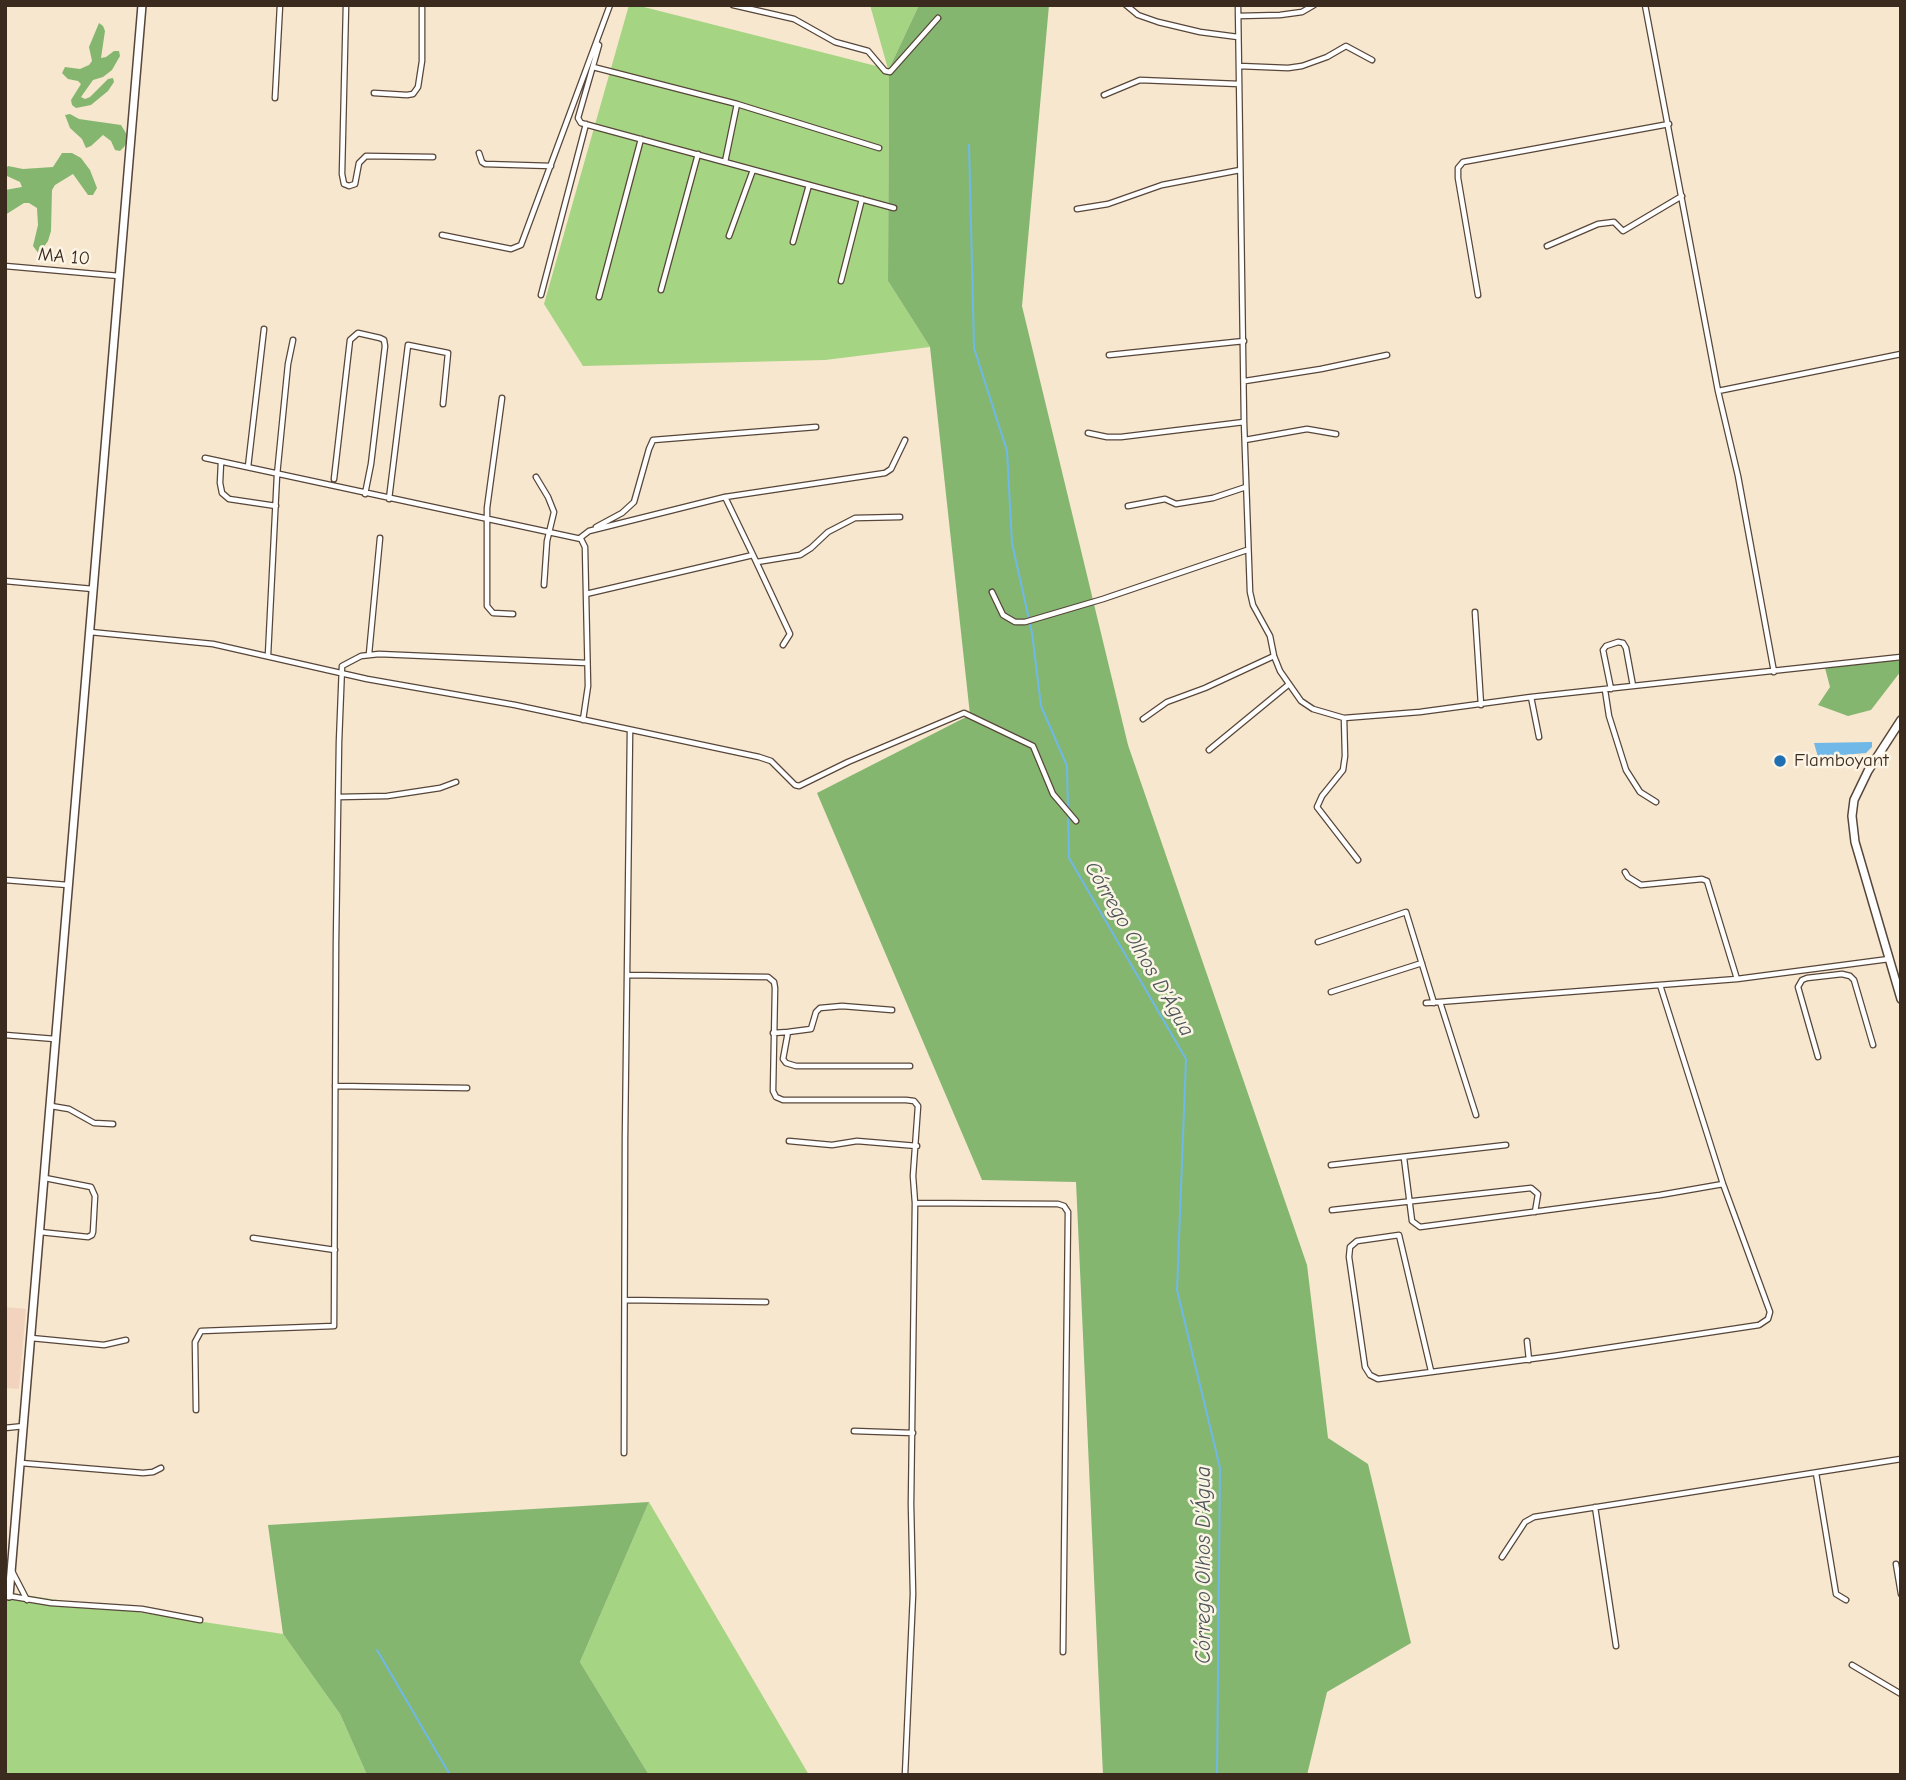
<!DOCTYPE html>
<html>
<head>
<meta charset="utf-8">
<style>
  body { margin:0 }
  #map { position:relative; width:1906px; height:1780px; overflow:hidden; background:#f7e7cf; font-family:"Comic Neue",sans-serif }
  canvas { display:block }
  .frame { position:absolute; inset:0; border:7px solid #3b2a1e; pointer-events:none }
</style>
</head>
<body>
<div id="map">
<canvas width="1906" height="1780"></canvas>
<div class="frame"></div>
</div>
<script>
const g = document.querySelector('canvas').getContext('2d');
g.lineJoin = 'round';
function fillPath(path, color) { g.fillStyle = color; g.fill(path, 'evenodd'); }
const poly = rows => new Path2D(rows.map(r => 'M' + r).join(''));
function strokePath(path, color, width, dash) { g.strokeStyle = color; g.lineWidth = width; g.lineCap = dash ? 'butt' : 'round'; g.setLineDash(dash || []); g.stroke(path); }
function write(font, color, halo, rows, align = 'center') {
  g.font = font + ' "Comic Neue",sans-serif'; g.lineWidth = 5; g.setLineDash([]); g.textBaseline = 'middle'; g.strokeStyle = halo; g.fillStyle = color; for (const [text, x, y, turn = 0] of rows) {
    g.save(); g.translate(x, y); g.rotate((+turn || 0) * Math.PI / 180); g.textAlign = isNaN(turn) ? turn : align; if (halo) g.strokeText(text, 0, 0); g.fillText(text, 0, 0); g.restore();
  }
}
fillPath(poly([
  [5,1307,26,1309,19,1389,5,1388]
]), '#f2d4be');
fillPath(poly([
  [629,5,636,5,888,69,870,5,919,5,889,69,888,281,930,347,825,360,583,366,544,304],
  [649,1502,809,1775,649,1775,580,1662],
  [5,1592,283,1634,340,1714,367,1775,5,1775]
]), '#a5d482');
fillPath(poly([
  [919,5,1049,5,1022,306,1128,745,1307,1265,1328,1438,1368,1464,1411,1643,1327,1692,1307,1775,1103,1775,1076,1182,982,1180,817,793,970,715,930,347,888,281,889,69],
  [99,23,103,26,105,31,101,58,106,57,114,51,119,51,120,56,112,70,103,77,93,80,81,97,85,99,90,97,108,79,113,78,114,82,108,91,91,105,76,108,72,105,71,100,81,84,78,81,68,79,62,73,65,67,80,69,89,65,92,61,89,47],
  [70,114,79,119,121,125,129,138,124,147,120,151,115,150,111,141,103,135,91,146,86,148,82,139,70,128,65,115],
  [62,153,72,153,81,158,90,170,97,188,93,195,88,195,73,174,55,185,52,190,51,231,48,241,39,254,33,246,38,225,37,208,29,203,24,203,5,215,5,190,22,187,20,182,7,176,5,170,8,166,23,169,53,167],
  [1896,659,1901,663,1901,671,1871,710,1848,716,1818,705,1830,687,1825,668],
  [649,1502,580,1662,649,1775,367,1775,340,1714,283,1634,268,1525]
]), '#84b670');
fillPath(poly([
  [1872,742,1872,747,1866,753,1818,757,1814,743]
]), '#6fb8e7');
strokePath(poly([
  [969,145,974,348,1007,451,1012,543,1032,633,1041,706,1067,766,1068,809],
  [1068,815,1069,858,1186,1059,1177,1290,1220,1468,1217,1775],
  [377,1650,450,1775]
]), '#6fb8e7', 2);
const street = poly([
  [346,5,342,174,344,184,349,186,355,184,359,163,366,156,433,157],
  [733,5,794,19,835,42,868,51,885,71,890,72,938,18],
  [1126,5,1138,15,1158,22,1200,32,1238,37],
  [1238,5,1244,422,1250,592,1253,605,1270,636,1274,656,1280,671,1301,701,1313,709,1344,718,1420,712,1531,697,1901,657],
  [1645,5,1718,391,1738,476,1774,672],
  [1238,16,1280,15,1302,12,1314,5],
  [596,43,599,45,578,118,581,123,894,208],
  [1239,66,1288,68,1302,66,1327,57,1346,46,1372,60],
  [593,67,737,104,879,148],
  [374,93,407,95,413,94,418,87,422,61,422,5],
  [1104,95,1140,80,1239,84],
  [275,98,280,5],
  [479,153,482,162,485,164,551,166],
  [725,162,737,104],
  [1077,209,1108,204,1162,185,1240,170],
  [442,235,511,249,521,245,610,5],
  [729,236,753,170],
  [793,242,809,185],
  [1547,246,1598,224,1614,222,1623,231,1682,196],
  [5,266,119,276],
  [841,281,862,199],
  [661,290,698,154],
  [541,295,586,124],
  [1478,295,1458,178,1458,168,1463,162,1669,124],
  [599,297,641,139],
  [1109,355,1244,341],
  [1245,381,1321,369,1387,355],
  [1718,391,1901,354],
  [502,398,487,508,487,606,493,613,513,614],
  [1088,433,1107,437,1121,437,1244,422],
  [1245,440,1307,429,1336,434],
  [205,458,581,539,585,547,588,686,583,720],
  [221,462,220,483,222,493,229,499,276,506],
  [248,467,264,329],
  [536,477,548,497,554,512,547,541,544,585],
  [334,479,350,340,358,333,380,338,384,340,385,346,371,464,365,494],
  [389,499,408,345,448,353,443,404],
  [1128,506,1165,499,1176,504,1213,498,1246,487],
  [596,527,622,513,634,502,649,449,653,440,816,427],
  [580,538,589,531,725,497,885,473,891,469,905,440],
  [753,555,790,634,783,645],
  [757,562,800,555,811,548,828,532,855,518,900,517],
  [5,581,93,589],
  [992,592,1003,615,1015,622,1025,622,1103,599,1247,550],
  [586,594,753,555,725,497],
  [1475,612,1481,705],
  [90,632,213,644,367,679,515,705,759,757,771,761,795,785,799,786,848,762,964,713,1033,746,1053,794,1076,821],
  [369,654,380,538],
  [268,655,277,475,288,364,293,340],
  [1611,689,1603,650,1606,646,1618,642,1623,643,1626,648,1633,686],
  [1605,690,1609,716,1626,770,1640,792,1656,802],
  [1531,697,1539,737],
  [1344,718,1345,756,1343,770,1322,796,1317,807,1358,860],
  [1143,719,1167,702,1205,688,1274,656],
  [1209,750,1288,685],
  [339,797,387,796,440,788,456,782],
  [1625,872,1628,877,1641,885,1702,879,1707,881,1737,979],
  [5,880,68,885],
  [1318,942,1406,912,1434,1003],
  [628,975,768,977,774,982,775,988,773,1091,776,1097,783,1100,906,1100,914,1101,918,1106,913,1176,915,1203,911,1504,913,1594,905,1775],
  [1331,992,1422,963],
  [1440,1002,1476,1115],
  [1426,1003,1737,979,1889,959],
  [892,1010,842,1006,820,1008,816,1012,811,1029,788,1032,783,1059,786,1063,796,1066,910,1066],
  [773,1033,788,1032],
  [5,1035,55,1039],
  [1818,1057,1798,987,1802,980,1807,978,1842,974,1850,976,1854,980,1873,1045],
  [335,1086,467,1088],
  [51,1106,69,1109,94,1123,113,1124],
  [789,1141,832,1145,857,1141,917,1146],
  [1404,1158,1412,1221,1420,1227,1660,1195,1723,1184],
  [1331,1165,1506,1145],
  [915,1203,1058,1204,1064,1206,1068,1212,1063,1652],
  [1332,1210,1531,1188,1538,1194,1535,1212],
  [40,1232,88,1237,92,1235,93,1232,95,1196,91,1187,45,1178],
  [253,1238,335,1250],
  [625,1300,766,1302],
  [31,1338,104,1345,126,1340],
  [1527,1341,1529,1360],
  [1431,1371,1399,1235,1357,1241,1350,1247,1349,1257,1365,1367,1370,1375,1378,1379,1554,1356,1759,1325,1768,1319,1770,1312,1723,1184,1660,985],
  [196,1410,195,1342,201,1331,334,1326,336,942,339,742,342,666,361,656,379,654,587,663],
  [5,1428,24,1426],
  [854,1431,913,1433],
  [624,1453,625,1139,630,731],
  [21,1463,143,1473,153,1472,161,1468],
  [1816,1473,1836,1594,1846,1600],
  [1595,1507,1616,1646],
  [1502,1557,1525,1522,1534,1517,1901,1459],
  [1896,1564,1901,1594],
  [12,1571,27,1600],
  [9,1596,51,1603,142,1609,200,1620],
  [1852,1665,1901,1694]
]);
const secondary = poly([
  [1901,720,1868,771,1854,800,1852,816,1855,842,1901,999],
  [9,1596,142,5]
]);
strokePath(street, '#574639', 7);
strokePath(secondary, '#574639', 10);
strokePath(street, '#fff', 4.5);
strokePath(secondary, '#fff', 7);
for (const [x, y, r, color] of [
  [1780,761,7,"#1f6fb2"]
]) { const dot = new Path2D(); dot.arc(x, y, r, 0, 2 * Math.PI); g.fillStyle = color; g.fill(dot); strokePath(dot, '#fcf5e5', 2.5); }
write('19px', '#3b2a1e', '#fcf5e5', [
  ["MA 10",64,257,5]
]);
write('19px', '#3b2a1e', '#fcf5e5', [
  ["Flamboyant",1794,761]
], 'left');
write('italic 21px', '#4b555a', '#fcf5e5', [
  ["Córrego Olhos D'Água",1139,949,60],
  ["Córrego Olhos D'Água",1204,1565,-90]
]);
</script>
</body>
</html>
